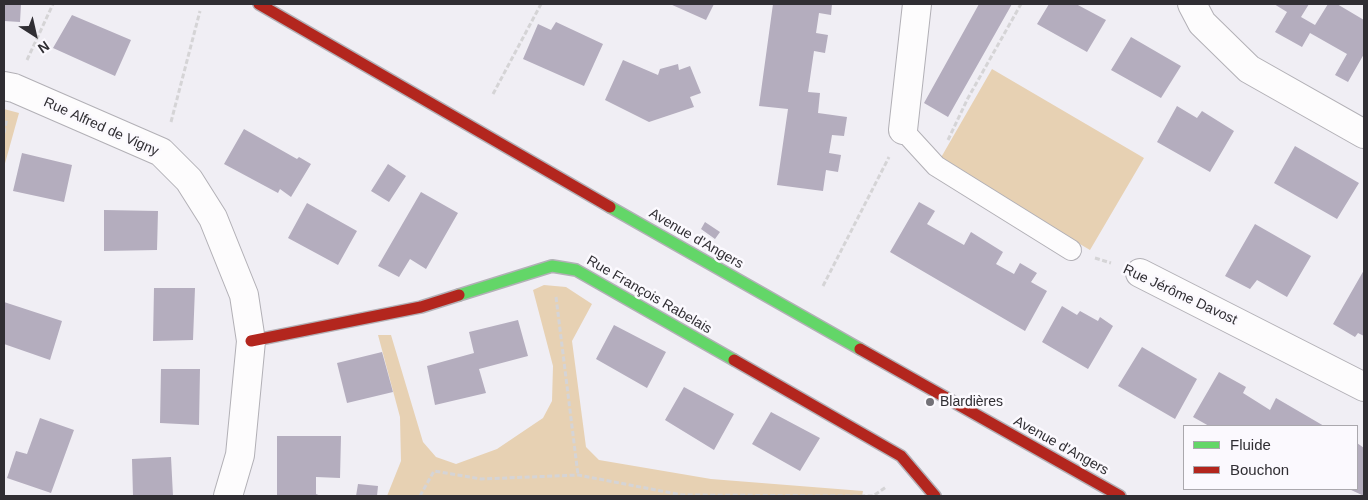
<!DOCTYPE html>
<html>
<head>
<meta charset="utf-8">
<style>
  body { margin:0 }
  #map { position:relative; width:1368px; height:500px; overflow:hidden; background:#f0eef4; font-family:Arial,sans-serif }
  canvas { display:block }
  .frame { position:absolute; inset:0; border:5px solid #302e33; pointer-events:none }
  .legend { position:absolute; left:1183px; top:425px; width:175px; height:65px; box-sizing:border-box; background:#fbf9fe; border:1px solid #aaa8ad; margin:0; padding:6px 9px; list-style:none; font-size:15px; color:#302e33 }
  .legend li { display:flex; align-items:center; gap:10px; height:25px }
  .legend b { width:25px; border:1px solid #aaa8ad }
  .north { position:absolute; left:10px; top:10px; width:50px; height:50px; -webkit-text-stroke:4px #fbf9fe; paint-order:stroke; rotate:145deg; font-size:14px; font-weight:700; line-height:20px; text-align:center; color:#302e33 }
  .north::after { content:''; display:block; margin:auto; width:18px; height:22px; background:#302e33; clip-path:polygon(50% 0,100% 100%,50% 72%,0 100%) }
</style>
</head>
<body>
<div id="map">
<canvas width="1368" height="500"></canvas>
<div class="frame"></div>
<ul class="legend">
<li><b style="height:6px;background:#63d668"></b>Fluide</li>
<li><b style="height:6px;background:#b3261e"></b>Bouchon</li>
</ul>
<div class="north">N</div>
</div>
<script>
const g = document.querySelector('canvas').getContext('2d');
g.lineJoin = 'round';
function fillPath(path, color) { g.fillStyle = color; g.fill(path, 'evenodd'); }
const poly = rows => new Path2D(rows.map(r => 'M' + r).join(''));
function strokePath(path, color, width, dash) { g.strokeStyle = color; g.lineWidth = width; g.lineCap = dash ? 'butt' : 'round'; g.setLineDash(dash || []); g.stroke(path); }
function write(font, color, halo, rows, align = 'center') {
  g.font = font + ' Arial,sans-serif'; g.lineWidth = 5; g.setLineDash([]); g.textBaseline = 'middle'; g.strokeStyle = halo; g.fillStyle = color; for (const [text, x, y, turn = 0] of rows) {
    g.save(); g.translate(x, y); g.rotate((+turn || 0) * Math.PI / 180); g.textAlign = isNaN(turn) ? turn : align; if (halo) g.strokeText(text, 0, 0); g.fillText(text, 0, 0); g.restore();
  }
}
fillPath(poly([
  [992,69,1144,158,1090,250,939,161],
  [4,109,19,113,4,167],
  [544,285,566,287,592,304,572,341,586,447,599,460,711,479,863,491,862,496,387,496,401,461,400,417,378,335,391,335,423,442,436,457,456,464,497,449,543,418,552,401,553,366,533,290]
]), '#e7d1b3');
fillPath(poly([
  [4,4,21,4,20,22,4,21],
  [670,4,714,4,706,20],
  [773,4,832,4,831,15,819,13,816,33,828,35,825,53,814,51,808,92,820,93,818,113,847,117,844,136,832,135,829,153,841,155,838,172,826,170,823,191,777,185,788,109,759,106],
  [979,4,1012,4,948,117,924,103],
  [1049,4,1076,4,1106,20,1087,52,1037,24],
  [1274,4,1309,4,1301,17,1315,25,1328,4,1337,4,1364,20,1364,54,1348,82,1335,75,1347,54,1310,33,1302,47,1275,32,1287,12],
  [72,15,131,40,115,76,53,48],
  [556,22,603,44,584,86,523,59,538,24,551,30],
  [1131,37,1181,66,1161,98,1111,70],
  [623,60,658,75,660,69,678,64,679,70,690,66,701,93,690,97,694,107,649,122,605,100],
  [1177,106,1197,118,1202,111,1234,131,1210,172,1157,142],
  [244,129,297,159,299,157,311,164,291,197,280,189,278,193,224,164],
  [1295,146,1359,183,1337,219,1274,183],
  [22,153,72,165,64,202,13,191],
  [388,164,406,176,389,202,371,191],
  [421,192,458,213,426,269,410,259,399,277,378,266],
  [919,202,935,211,927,224,964,245,971,232,1003,252,996,264,1014,274,1020,263,1037,273,1031,282,1047,291,1025,331,890,252],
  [307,203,357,231,338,265,288,238],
  [104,210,158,211,157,250,104,251],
  [705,222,720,232,715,239,701,229],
  [1255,224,1311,256,1287,297,1257,280,1250,289,1225,276],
  [1364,270,1364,336,1358,333,1355,337,1333,324],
  [154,288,195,288,193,340,153,341],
  [4,302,62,321,50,360,4,344],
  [1062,306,1077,315,1080,311,1098,321,1100,317,1113,326,1088,369,1042,342],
  [518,320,528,356,479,369,486,393,435,405,427,366,474,353,469,332],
  [614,325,666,352,647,388,596,359],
  [1142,347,1197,379,1175,419,1118,386],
  [382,352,393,392,347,403,337,363],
  [161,369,200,369,199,425,160,423],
  [1219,372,1246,387,1243,393,1270,410,1276,398,1324,426,1209,426,1193,417],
  [684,387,734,414,714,450,665,420],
  [771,412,820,438,800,471,752,444],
  [40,418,74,430,51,493,7,478,16,451,27,454],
  [277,436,341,436,340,478,316,477,316,494,321,496,277,495],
  [1357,443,1364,448,1364,496,1349,489,1357,489],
  [171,457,173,496,133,496,132,459],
  [358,484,378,486,377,496,356,496]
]), '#b4adbe');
const lane = poly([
  [903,130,936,166,1071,250]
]);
const street = poly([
  [1192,4,1202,23,1249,69,1364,134],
  [4,86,14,88,161,152,189,180,213,218,244,295,251,341,240,455,228,496],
  [903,130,917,4],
  [1140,273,1364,387]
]);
const fast = poly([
  [610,207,860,349],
  [459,295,552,266,576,270,734,360]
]);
const jam = poly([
  [259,4,610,207],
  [251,341,421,307,459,295],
  [860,349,1120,496],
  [734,360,901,456,935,496]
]);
strokePath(lane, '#b2b0b6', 22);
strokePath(street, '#b2b0b6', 30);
strokePath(fast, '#b2b0b6', 14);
strokePath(jam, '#b2b0b6', 14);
strokePath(poly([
  [27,60,53,4],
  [493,94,541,4],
  [171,122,200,11],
  [4,133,7,118],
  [948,140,968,98,1021,4],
  [1095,258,1111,263],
  [823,286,889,157],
  [556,297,578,475],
  [420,496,434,471,481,479,578,475,682,495,873,496,886,487]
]), '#d5d4d6', 3, [5, 2.5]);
strokePath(lane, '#fdfcfd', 20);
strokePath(street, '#fdfcfd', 28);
strokePath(fast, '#63d668', 11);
strokePath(jam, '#b3261e', 11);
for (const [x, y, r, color] of [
  [930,402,5,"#737177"]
]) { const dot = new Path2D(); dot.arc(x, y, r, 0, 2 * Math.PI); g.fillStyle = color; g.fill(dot); strokePath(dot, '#fbf9fe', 2); }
write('14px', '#302e33', '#fbf9fe', [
  ["Rue Alfred de Vigny",101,127,24],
  ["Avenue d'Angers",696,239,30],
  ["Rue François Rabelais",649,295,30],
  ["Rue Jérôme Davost",1180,295,25],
  ["Avenue d'Angers",1061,446,29]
]);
write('14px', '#302e33', '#fbf9fe', [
  ["Blardières",940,402]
], 'left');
</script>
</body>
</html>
